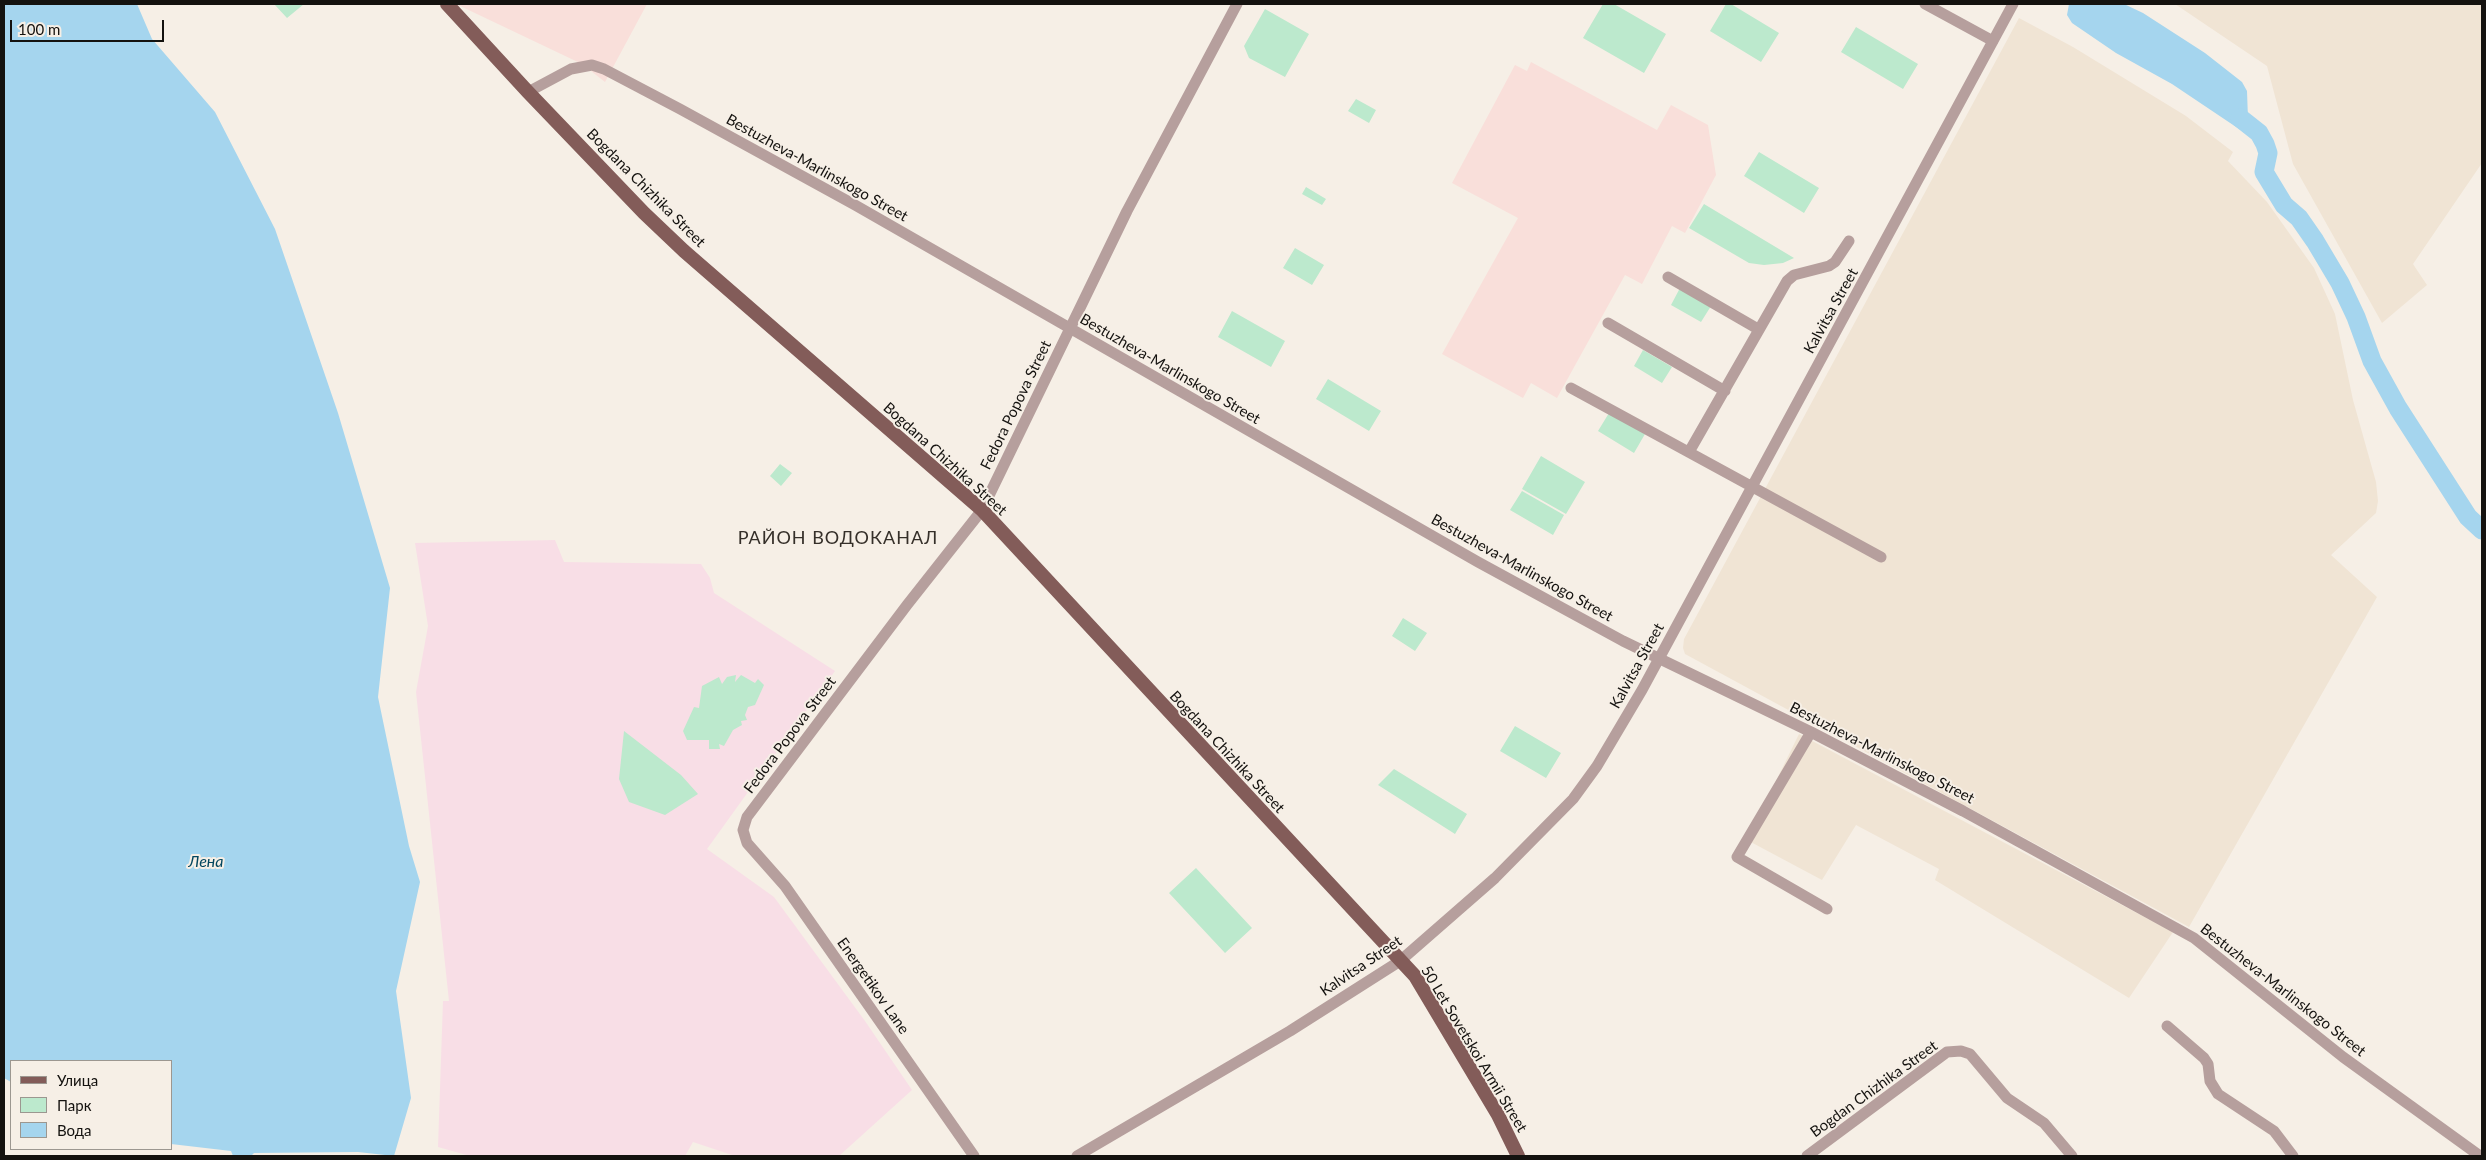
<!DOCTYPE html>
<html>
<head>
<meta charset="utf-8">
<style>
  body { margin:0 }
  #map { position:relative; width:2486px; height:1160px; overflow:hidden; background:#f6efe6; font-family:Lato,sans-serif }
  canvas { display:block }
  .frame { position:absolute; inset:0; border:5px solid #14120f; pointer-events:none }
  .legend { position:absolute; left:10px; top:1060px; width:162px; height:90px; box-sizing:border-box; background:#f6efe6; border:1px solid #9c9790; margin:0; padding:6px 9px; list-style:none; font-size:15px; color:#14120f }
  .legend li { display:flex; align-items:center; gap:10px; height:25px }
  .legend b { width:25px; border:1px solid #9c9790 }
  .scale { position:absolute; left:10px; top:20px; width:154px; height:22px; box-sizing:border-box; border:2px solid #14120f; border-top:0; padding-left:6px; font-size:15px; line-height:18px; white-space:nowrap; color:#14120f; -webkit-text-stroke:4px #f6efe6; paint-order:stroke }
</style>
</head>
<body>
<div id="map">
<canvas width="2486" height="1160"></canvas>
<div class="frame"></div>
<ul class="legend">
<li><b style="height:6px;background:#835c59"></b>Улица</li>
<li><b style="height:14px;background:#bce9cd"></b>Парк</li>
<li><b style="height:14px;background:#a5d5ee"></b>Вода</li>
</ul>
<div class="scale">100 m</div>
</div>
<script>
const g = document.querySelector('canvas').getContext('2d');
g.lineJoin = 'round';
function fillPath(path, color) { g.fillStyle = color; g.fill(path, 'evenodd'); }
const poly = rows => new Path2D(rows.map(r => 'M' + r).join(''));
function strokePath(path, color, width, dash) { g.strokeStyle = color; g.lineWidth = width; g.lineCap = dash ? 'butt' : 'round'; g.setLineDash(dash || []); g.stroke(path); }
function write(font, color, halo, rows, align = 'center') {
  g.font = font + ' Lato,sans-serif'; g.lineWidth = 4; g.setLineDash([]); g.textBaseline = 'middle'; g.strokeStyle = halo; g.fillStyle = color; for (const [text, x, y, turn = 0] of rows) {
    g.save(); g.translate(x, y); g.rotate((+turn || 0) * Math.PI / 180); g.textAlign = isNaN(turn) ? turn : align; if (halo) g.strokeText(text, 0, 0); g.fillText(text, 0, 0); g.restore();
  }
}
fillPath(poly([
  [2175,4,2482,4,2482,163,2413,264,2427,285,2382,323,2293,164,2267,66],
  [2019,18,2073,47,2186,116,2233,152,2228,161,2267,202,2314,268,2335,314,2353,400,2376,482,2378,501,2376,513,2331,555,2377,597,2189,927,1685,654,1683,648,1684,639],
  [1799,734,2173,932,2129,998,1935,880,1939,869,1856,825,1822,880,1747,840]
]), '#f0e4d4');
fillPath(poly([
  [555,540,564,562,701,564,710,578,714,593,835,671,707,849,774,897,865,1021,912,1090,839,1156,735,1156,693,1142,685,1156,470,1156,438,1147,443,1001,449,1001,416,692,428,626,415,543]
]), '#f8dee6');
fillPath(poly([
  [456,4,647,4,605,82,582,64],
  [1531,62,1657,130,1671,105,1708,125,1716,175,1685,233,1672,226,1642,284,1625,275,1557,398,1531,383,1523,398,1442,354,1518,218,1452,183,1515,65,1527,71]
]), '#f9dfda');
fillPath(poly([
  [274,4,304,4,287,18],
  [1603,4,1614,4,1666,34,1644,73,1583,38],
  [1726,4,1731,4,1779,33,1761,62,1710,31],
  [1265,9,1309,34,1285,77,1249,58,1244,46],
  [1856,27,1918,64,1903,89,1841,52],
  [1356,99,1376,110,1369,123,1348,111],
  [1759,152,1819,188,1804,213,1744,176],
  [1306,187,1326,199,1322,205,1302,194],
  [1704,204,1794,258,1783,263,1764,265,1749,263,1689,228],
  [1295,248,1324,265,1312,285,1283,268],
  [1680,288,1711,306,1701,322,1671,305],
  [1232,311,1285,341,1271,367,1218,337],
  [1643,350,1672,367,1662,383,1634,366],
  [1328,379,1381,411,1369,431,1316,399],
  [1609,413,1645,434,1634,453,1598,431],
  [1541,456,1585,482,1566,514,1522,489],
  [780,464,792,473,781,486,770,476],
  [1522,491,1564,515,1553,535,1510,510],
  [1403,618,1427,633,1415,651,1392,636],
  [736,675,735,682,741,675,755,683,758,679,764,685,755,705,748,707,745,715,747,720,741,721,742,725,733,730,724,746,719,744,720,749,709,749,709,740,687,740,683,731,694,707,699,708,702,686,719,677,722,684,727,677],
  [1515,726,1561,753,1546,778,1500,751],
  [624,731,681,775,698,794,665,815,629,802,619,779],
  [1394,769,1467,814,1455,834,1378,785],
  [1196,868,1252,928,1225,953,1169,893]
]), '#bce9cd');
fillPath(poly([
  [4,4,137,4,152,39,215,112,275,229,338,413,390,588,378,697,409,846,420,882,396,991,411,1098,394,1156,358,1152,254,1153,251,1156,233,1156,231,1151,171,1144,171,1061,11,1061,11,1082,4,1078],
  [2069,4,2124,4,2143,13,2205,53,2242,82,2247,91,2248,119,2259,133,2251,137,2172,84,2116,53,2072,23,2067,15]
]), '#a5d5ee');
strokePath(poly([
  [2240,118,2259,133,2265,144,2268,153,2264,172,2284,205,2299,218,2315,241,2340,283,2356,317,2372,361,2398,408,2468,517,2482,530]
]), '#a5d5ee', 19);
strokePath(poly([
  [1925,4,1993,41],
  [528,92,571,69,592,65,604,69,680,109,855,205,1478,562,1623,641,1811,732,1963,811,2194,938,2343,1057,2480,1156],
  [1668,277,1758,329],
  [1608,323,1725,391],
  [1571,388,1881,557],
  [1689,452,1787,281,1794,275,1829,266,1835,262,1849,241],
  [1811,732,1737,857,1827,909],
  [2167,1026,2204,1058,2208,1064,2210,1081,2218,1094,2274,1131,2293,1156],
  [974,1156,785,886,747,843,743,830,747,817,907,605,982,510,1127,211,1237,4],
  [1077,1156,1290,1031,1400,961,1495,878,1573,799,1597,766,1642,690,2013,4],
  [1807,1156,1947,1052,1961,1051,1970,1054,2007,1098,2044,1123,2072,1156]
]), '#b69f9d', 11);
strokePath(poly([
  [447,4,528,92,644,213,684,251,982,510,1415,976,1498,1115,1518,1156]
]), '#835c59', 14);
write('15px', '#14120f', '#f6efe6', [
  ["Bestuzheva-Marlinskogo Street",817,168,29],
  ["Bogdana Chizhika Street",646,188,45],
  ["Kalvitsa Street",1831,311,-61],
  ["Bestuzheva-Marlinskogo Street",1170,369,30],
  ["Fedora Popova Street",1016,405,-64],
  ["Bogdana Chizhika Street",945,459,42],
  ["Bestuzheva-Marlinskogo Street",1522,568,29],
  ["Kalvitsa Street",1637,666,-61],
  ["Fedora Popova Street",790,735,-53],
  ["Bogdana Chizhika Street",1227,752,47],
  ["Bestuzheva-Marlinskogo Street",1882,753,27],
  ["Kalvitsa Street",1361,966,-34],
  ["Energetikov Lane",873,986,55],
  ["Bestuzheva-Marlinskogo Street",2283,990,38],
  ["50 Let Sovetskoi Armii Street",1474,1049,59],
  ["Bogdan Chizhika Street",1874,1089,-36]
]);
write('italic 16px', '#03465f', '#f6efe6', [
  ["Лена",206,862]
]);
g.letterSpacing = '1px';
write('18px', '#352f29', '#f6efe6', [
  ["РАЙОН ВОДОКАНАЛ",838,538]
]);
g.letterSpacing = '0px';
</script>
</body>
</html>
